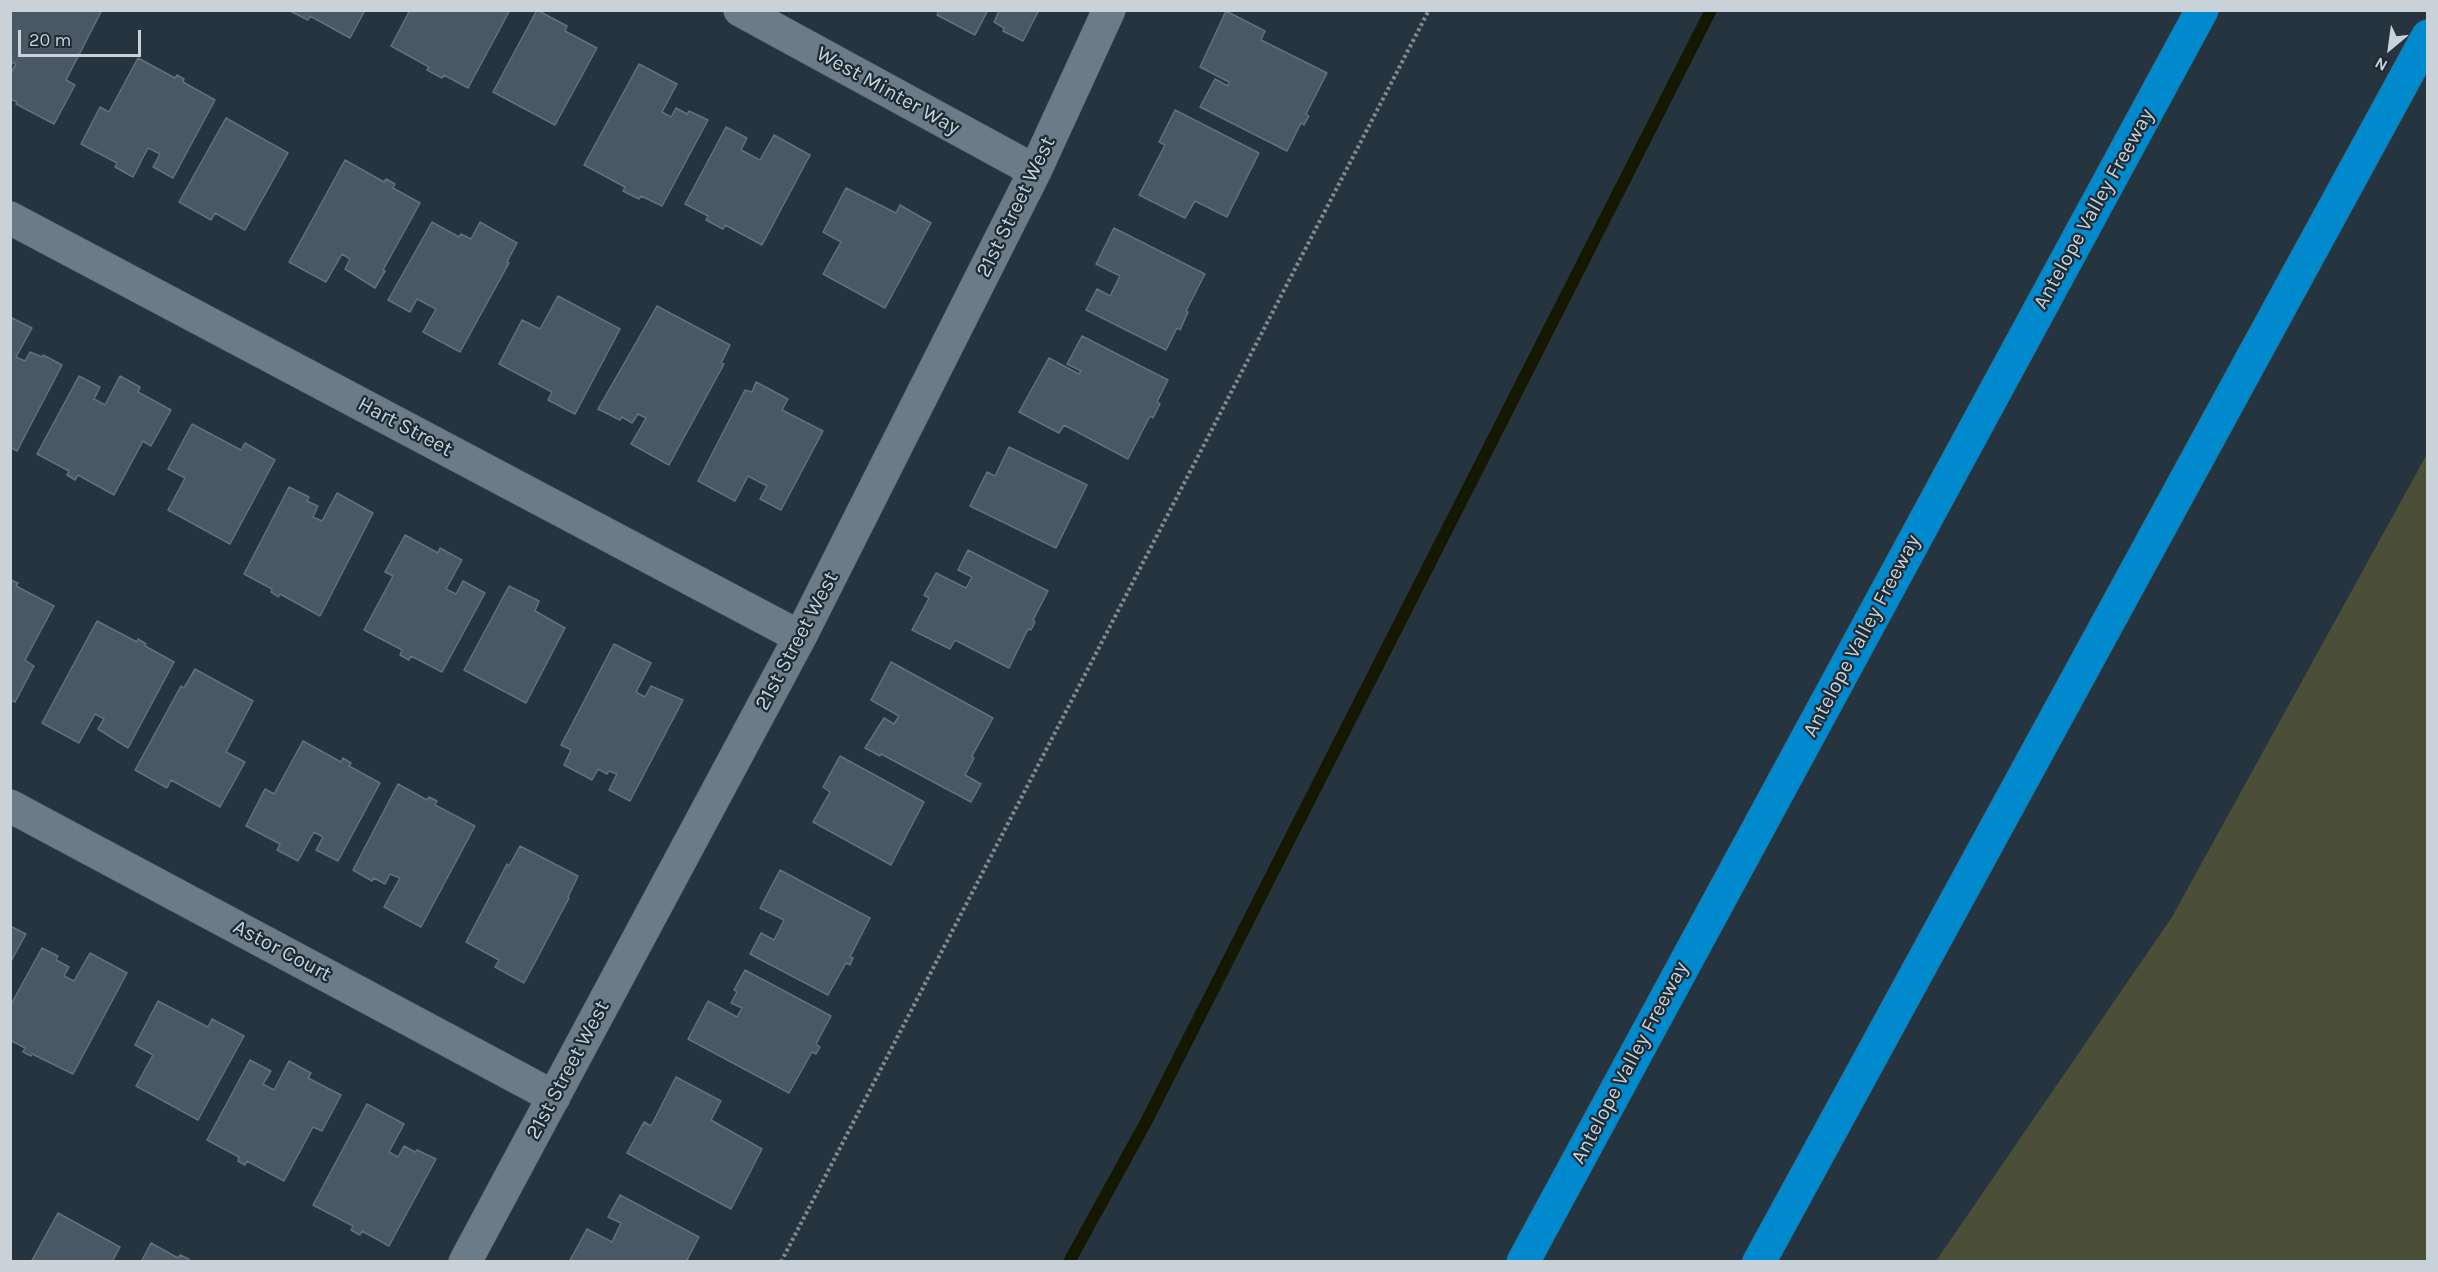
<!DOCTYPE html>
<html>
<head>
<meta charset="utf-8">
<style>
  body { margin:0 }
  #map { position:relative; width:2438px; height:1272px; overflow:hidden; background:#26343f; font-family:Karla,sans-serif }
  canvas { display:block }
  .frame { position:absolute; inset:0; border:12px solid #cad2d9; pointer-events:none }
  .north { position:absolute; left:2360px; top:18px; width:60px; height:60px; -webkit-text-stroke:4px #1c2a34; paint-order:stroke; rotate:209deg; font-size:16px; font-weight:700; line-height:24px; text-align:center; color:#cad2d9 }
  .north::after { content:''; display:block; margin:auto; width:21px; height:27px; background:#cad2d9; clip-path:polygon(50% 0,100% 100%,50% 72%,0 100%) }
  .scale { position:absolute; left:18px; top:30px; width:123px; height:27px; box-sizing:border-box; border:3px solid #cad2d9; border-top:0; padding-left:8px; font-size:18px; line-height:21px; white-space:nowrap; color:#cad2d9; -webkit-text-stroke:4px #1c2a34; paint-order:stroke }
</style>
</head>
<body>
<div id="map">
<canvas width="2438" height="1272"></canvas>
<div class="frame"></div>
<div class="north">N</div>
<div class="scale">20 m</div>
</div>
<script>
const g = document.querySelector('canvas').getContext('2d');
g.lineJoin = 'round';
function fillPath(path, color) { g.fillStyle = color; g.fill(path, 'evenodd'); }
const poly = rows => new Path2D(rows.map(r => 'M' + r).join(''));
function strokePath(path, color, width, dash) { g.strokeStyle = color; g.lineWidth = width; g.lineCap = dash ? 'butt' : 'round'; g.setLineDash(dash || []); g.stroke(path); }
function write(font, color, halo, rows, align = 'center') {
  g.font = font + ' Karla,sans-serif'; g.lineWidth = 4.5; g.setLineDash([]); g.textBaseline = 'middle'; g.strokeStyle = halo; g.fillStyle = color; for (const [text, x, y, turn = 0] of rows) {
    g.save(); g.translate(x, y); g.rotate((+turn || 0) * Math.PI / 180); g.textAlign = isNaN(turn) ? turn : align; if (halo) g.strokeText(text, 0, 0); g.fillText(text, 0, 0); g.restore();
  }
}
fillPath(poly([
  [2427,454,2427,1261,1936,1261,2172,917]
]), '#4b4f37');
strokePath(poly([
  [1069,1262,1146,1122,1711,10]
]), '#151801', 12);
const building = poly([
  [10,10,102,10,66,80,75,85,54,124,16,104,17,102,10,99,10,74,16,64,13,62,10,67,10,10],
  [365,10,350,38,310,16,308,20,290,11,365,10],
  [410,10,483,11,510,10,468,88,444,75,442,78,427,70,429,67,391,46,410,10],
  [537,10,567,26,565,31,597,48,555,125,493,92,537,10],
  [939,10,988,10,975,35,937,15,939,10],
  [997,10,1039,10,1023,41,1003,31,1004,28,994,22,999,11,997,10],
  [1226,11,1265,31,1261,40,1327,73,1306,114,1309,116,1304,125,1301,123,1287,151,1200,107,1215,79,1228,86,1229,82,1200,67,1226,11],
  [138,58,175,78,177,75,184,79,183,82,215,100,173,178,153,167,160,154,148,148,133,177,115,167,117,163,81,144,100,107,109,112,138,58],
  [639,64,677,84,662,112,671,117,676,108,687,114,689,111,708,120,662,206,641,196,639,199,623,191,625,187,584,165,639,64],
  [1175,110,1259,153,1227,217,1195,201,1185,218,1139,195,1165,145,1159,142,1175,110],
  [226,118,288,153,245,230,215,213,211,220,179,202,226,118],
  [726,127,747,138,741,150,760,160,774,135,810,155,762,245,725,225,723,229,706,220,708,216,685,204,726,127],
  [345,160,384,182,386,179,395,184,393,188,420,203,383,270,385,271,375,288,345,269,350,259,342,254,326,282,289,262,345,160],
  [846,188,896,213,900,205,931,223,885,308,823,274,841,242,823,232,846,188],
  [432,222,459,237,461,234,471,239,480,222,517,243,507,262,509,263,460,352,423,332,436,309,417,299,410,312,388,300,432,222],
  [1114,228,1205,274,1186,311,1188,312,1180,330,1177,328,1166,350,1086,310,1097,289,1110,296,1120,276,1096,264,1114,228],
  [558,296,620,329,575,414,548,400,552,392,499,364,522,320,540,329,558,296],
  [657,306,730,345,721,363,724,364,669,465,631,444,646,418,638,414,632,423,622,417,620,420,598,409,657,306],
  [10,317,32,328,16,357,25,361,30,352,42,357,43,355,62,365,17,451,10,447,10,317],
  [1082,336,1168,380,1157,402,1160,404,1153,418,1150,416,1128,459,1064,425,1059,433,1019,412,1049,358,1079,374,1081,371,1067,364,1082,336],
  [79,376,100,387,94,399,105,405,120,376,140,387,138,392,171,410,151,446,143,441,114,495,78,475,75,480,67,475,69,471,37,454,79,376],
  [756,382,788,399,782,410,823,431,781,510,760,499,767,486,748,476,735,501,698,481,745,390,752,392,756,382],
  [192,424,241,450,245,443,275,460,230,544,168,510,185,478,168,469,192,424],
  [1009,447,1087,485,1056,548,970,506,987,472,995,476,1009,447],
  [289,487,309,497,307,501,318,506,313,517,322,521,337,493,373,513,320,616,280,594,278,597,271,592,272,589,244,574,289,487],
  [405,535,438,553,440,548,462,560,446,589,456,594,463,581,485,593,442,672,411,656,409,660,400,655,402,650,364,630,393,576,385,572,405,535],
  [968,550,1048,591,1033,620,1035,622,1031,630,1028,629,1009,668,955,640,950,649,912,630,929,598,924,595,936,573,966,588,972,577,958,570,968,550],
  [11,580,18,583,16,586,54,606,25,660,34,666,15,702,10,700,11,580],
  [509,586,539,601,535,611,565,628,526,703,464,670,509,586],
  [97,621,137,642,138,639,146,644,145,646,174,662,128,748,98,729,104,719,95,714,79,743,42,723,97,621],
  [614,644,651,663,636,692,645,697,651,686,683,700,630,801,609,790,617,774,609,771,607,774,598,769,592,780,564,765,571,750,561,745,614,644],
  [891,662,993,718,972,756,974,758,965,775,981,784,971,802,881,754,880,756,865,748,884,718,894,724,899,716,871,700,891,662],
  [195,669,253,701,226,752,245,762,220,807,171,780,167,788,135,770,181,686,184,688,195,669],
  [303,741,341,762,343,758,351,763,349,766,380,783,338,861,316,850,323,837,314,832,298,861,277,850,280,844,246,826,265,789,274,794,303,741],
  [840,756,924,802,891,865,813,822,830,792,823,787,840,756],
  [398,784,427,800,429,797,437,801,435,805,475,826,421,927,384,907,400,878,390,874,385,884,374,878,372,881,353,870,398,784],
  [520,846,578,876,568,897,569,898,524,983,495,967,499,960,466,942,507,864,509,866,520,846],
  [780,870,870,918,850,957,853,958,850,965,846,963,828,995,750,954,761,933,774,940,784,920,760,908,780,870],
  [10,926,26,934,10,963,10,926],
  [42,948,58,956,56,960,69,967,64,976,74,981,90,953,127,973,73,1074,32,1054,31,1056,23,1052,25,1048,10,1040,10,1006,42,948],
  [745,970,831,1016,816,1044,820,1047,816,1054,812,1052,789,1093,688,1039,708,1001,737,1017,742,1008,731,1003,737,992,734,990,745,970],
  [158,1001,208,1027,212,1019,244,1036,198,1120,136,1086,153,1055,135,1045,158,1001],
  [250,1060,271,1071,263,1084,274,1090,289,1061,311,1073,308,1078,341,1095,322,1131,313,1127,284,1181,247,1161,245,1165,238,1161,239,1157,207,1140,250,1060],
  [676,1077,721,1101,711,1120,762,1149,731,1209,627,1153,644,1122,651,1126,676,1077],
  [367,1104,404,1124,389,1152,398,1157,404,1146,415,1152,417,1150,436,1159,389,1246,362,1231,360,1235,351,1230,353,1226,313,1205,367,1104],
  [620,1195,699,1237,686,1262,569,1262,587,1229,612,1242,621,1223,608,1217,620,1195],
  [58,1213,120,1247,112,1262,31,1262,58,1213],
  [151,1243,178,1258,180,1255,189,1259,188,1262,141,1262,151,1243]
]);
fillPath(building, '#495864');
strokePath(building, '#61717d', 1.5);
const street = poly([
  [740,10,1035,171],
  [10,218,800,637],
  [10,806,554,1097],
  [465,1262,800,637,1035,171,1109,10]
]);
const highway = poly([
  [1523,1262,2202,10],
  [1759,1262,2428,36]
]);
strokePath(street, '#434f57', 34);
strokePath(highway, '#434f57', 34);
strokePath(poly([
  [781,1262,1429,10]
]), '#808b94', 4, [3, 3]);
strokePath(street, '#6c7b88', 33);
strokePath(highway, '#0089cd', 33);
write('21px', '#cad2d9', '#1c2a34', [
  ["West Minter Way",888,91,29],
  ["21st Street West",1016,207,-64],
  ["Antelope Valley Freeway",2094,209,-61],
  ["Hart Street",405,427,28],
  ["Antelope Valley Freeway",1862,636,-62],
  ["21st Street West",797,641,-62],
  ["Astor Court",282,951,28],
  ["Antelope Valley Freeway",1630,1063,-62],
  ["21st Street West",568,1070,-62]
]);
</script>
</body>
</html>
